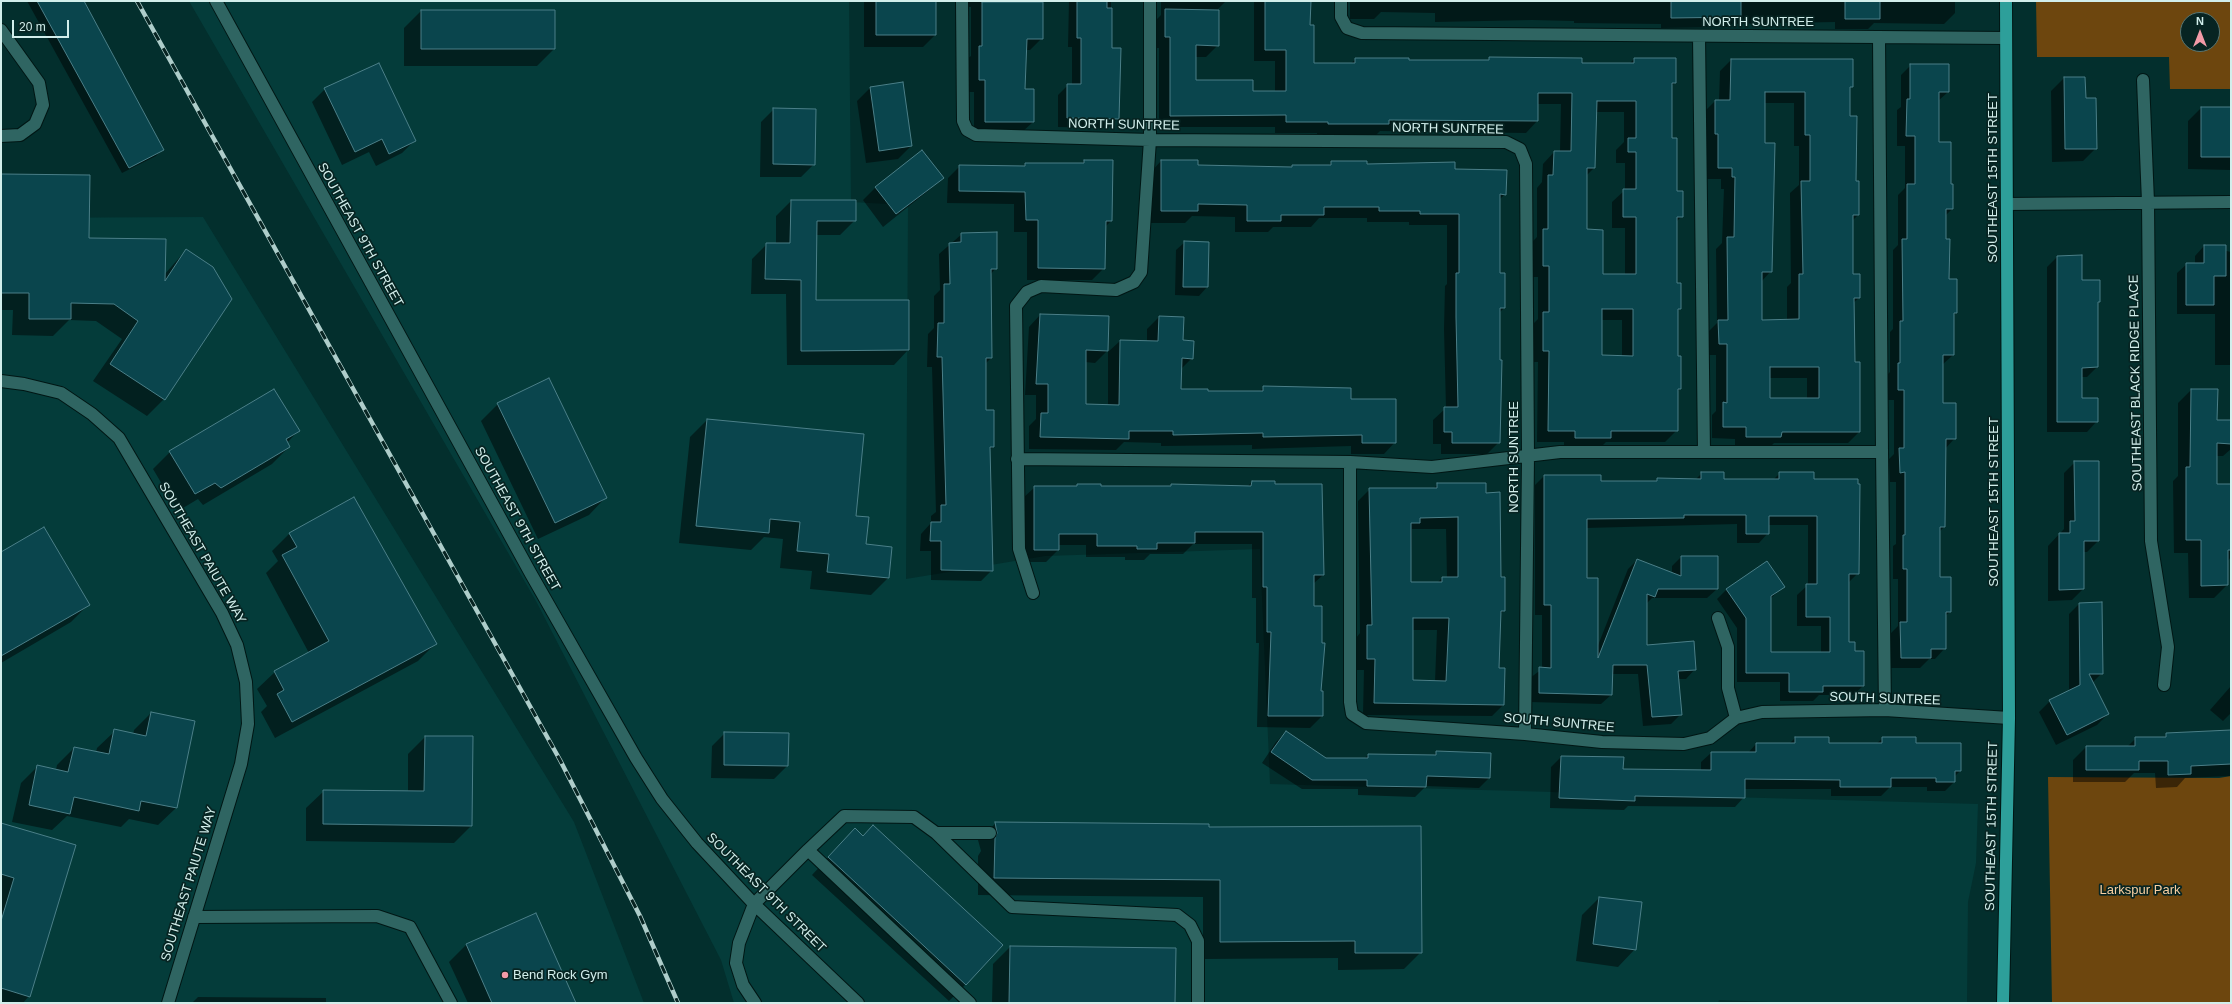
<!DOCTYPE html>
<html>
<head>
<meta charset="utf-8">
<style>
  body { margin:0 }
  #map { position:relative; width:2232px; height:1004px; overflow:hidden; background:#032f2d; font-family:Arial,sans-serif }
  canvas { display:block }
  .frame { position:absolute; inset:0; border:2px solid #d2eeeb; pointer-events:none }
  .north { position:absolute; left:2180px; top:12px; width:40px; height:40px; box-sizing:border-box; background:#072422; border:1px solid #587572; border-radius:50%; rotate:0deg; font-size:11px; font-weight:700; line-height:16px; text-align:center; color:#d2eeeb }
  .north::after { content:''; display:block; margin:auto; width:14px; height:18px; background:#f39aa7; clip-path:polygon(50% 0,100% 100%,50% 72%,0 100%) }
  .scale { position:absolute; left:12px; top:20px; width:57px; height:18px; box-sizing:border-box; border:2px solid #d2eeeb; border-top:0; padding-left:5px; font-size:12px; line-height:14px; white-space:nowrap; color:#d2eeeb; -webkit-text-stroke:3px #072422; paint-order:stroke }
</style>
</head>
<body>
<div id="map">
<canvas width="2232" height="1004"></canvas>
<div class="frame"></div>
<div class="north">N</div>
<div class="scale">20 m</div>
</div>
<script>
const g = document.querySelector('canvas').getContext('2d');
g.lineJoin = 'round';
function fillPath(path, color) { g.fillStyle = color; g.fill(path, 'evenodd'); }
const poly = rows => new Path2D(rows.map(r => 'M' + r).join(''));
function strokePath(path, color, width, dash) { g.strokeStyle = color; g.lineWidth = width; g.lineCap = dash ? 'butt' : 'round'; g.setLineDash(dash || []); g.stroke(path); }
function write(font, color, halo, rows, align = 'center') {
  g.font = font + ' Arial,sans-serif'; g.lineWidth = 3.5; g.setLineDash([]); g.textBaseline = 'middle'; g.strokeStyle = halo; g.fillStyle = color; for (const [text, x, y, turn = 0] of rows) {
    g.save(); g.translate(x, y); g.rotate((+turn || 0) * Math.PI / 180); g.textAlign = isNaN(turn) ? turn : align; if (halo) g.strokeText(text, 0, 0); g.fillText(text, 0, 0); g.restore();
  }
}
fillPath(poly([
  [189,1,849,1,851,202,908,205,906,579,1045,556,1260,549,1270,784,1978,804,1976,863,1968,902,1967,1003,1795,1003,1719,1000,1718,1003,734,1003,721,960,536,601],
  [203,217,574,822,644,1003,1,1003,1,218]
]), '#043c3a');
fillPath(poly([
  [2036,1,2231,1,2231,89,2170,89,2169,57,2037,57],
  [2188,20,2212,20,2212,44,2188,44],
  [2231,776,2231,1003,2052,1003,2048,777,2219,778]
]), '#6d460e');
fillPath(poly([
  [27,1,83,1,162,149,156,156,122,173],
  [864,1,935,1,935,35,923,47,864,47],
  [965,1,1029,1,1042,38,1030,50,1025,50,1024,90,1033,122,1021,133,974,133,974,92,967,92,968,58,971,56,971,7,965,7],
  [1069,1,1111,1,1111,49,1118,118,1108,128,1058,127,1058,95,1068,85,1072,85,1072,47,1068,47],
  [1161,1,1226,1,1218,9,1218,45,1206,57,1195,57,1195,81,1252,92,1275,92,1275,61,1254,61,1254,1,1310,1,1309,26,1313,64,1350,64,1356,59,1408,61,1486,61,1490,58,1581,64,1629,64,1634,59,1675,83,1671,86,1671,139,1676,192,1682,216,1676,222,1676,284,1680,308,1677,312,1677,357,1680,389,1677,392,1677,430,1665,442,1606,442,1599,449,1564,449,1564,442,1537,442,1538,362,1532,362,1532,325,1538,319,1538,277,1531,277,1532,242,1537,237,1537,188,1542,182,1543,164,1554,152,1560,152,1561,104,1537,104,1537,121,1526,133,1380,131,1376,135,1317,135,1317,133,1275,133,1275,127,1159,127,1159,48,1154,48,1154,22,1161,15],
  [1596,112,1624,112,1624,142,1616,150,1616,163,1625,163,1625,190,1612,202,1612,228,1625,228,1625,275,1602,275,1586,230,1586,176,1594,168],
  [1601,320,1622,320,1622,356,1601,356],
  [1350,1,1955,1,1955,13,1944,24,1874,23,1868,29,1835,29,1835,22,1732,24,1729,27,1661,28,1661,24,1574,23,1574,21,1532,20,1435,22,1435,13,1381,12,1374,19,1350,19],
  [421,11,554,49,537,66,404,66,404,28],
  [1731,60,1852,86,1849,89,1849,117,1858,215,1852,221,1852,275,1859,298,1853,303,1854,363,1859,432,1848,443,1774,443,1769,448,1735,448,1735,439,1712,438,1712,415,1716,411,1716,355,1707,355,1707,333,1717,323,1716,249,1722,243,1724,189,1721,189,1721,179,1707,179,1707,145,1703,145,1703,113,1715,101,1719,101,1720,71],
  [1764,103,1794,103,1794,146,1799,146,1799,185,1790,193,1791,283,1787,287,1787,321,1761,321,1761,282,1771,271,1764,144],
  [1769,378,1807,378,1807,399,1769,399],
  [1911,65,1948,92,1938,101,1938,143,1950,185,1952,209,1945,216,1945,240,1948,280,1956,313,1953,316,1953,355,1942,365,1942,404,1955,438,1945,449,1944,527,1939,532,1939,578,1950,612,1945,616,1945,648,1935,659,1929,659,1920,668,1891,668,1891,633,1898,626,1898,579,1893,579,1893,546,1896,544,1896,482,1890,482,1889,459,1894,454,1894,400,1888,400,1888,374,1890,372,1890,332,1893,329,1893,250,1898,245,1898,195,1905,188,1905,146,1897,146,1897,110,1901,107,1901,75],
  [2064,78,2084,78,2085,99,2096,148,2083,161,2052,162,2051,91],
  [870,88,911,146,898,159,866,163,857,101],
  [325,89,415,140,402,153,376,166,369,152,342,165,312,102],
  [2201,108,2231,108,2231,170,2188,169,2188,121],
  [774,109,814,164,801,177,760,177,761,122],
  [922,151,942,178,929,190,883,227,863,200,875,188],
  [1084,161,1111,221,1104,228,1104,268,1092,280,1027,280,1027,232,1014,232,1014,204,947,203,948,178,960,166,1023,167,1025,164,1081,164],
  [1161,161,1197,166,1290,168,1292,166,1328,166,1332,162,1454,170,1505,194,1499,200,1499,274,1504,308,1499,313,1501,397,1499,400,1499,442,1487,454,1441,454,1441,444,1433,444,1433,420,1446,408,1444,329,1445,286,1447,284,1447,225,1409,225,1409,222,1367,222,1367,218,1319,218,1311,227,1273,227,1268,232,1235,232,1235,217,1192,216,1185,223,1150,223,1150,173],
  [1,175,88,239,164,275,186,250,231,299,164,399,147,416,93,381,122,339,96,321,69,320,53,336,12,335,13,310,1,310],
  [791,201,855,220,840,235,816,235,815,301,908,350,894,365,787,365,786,294,751,294,752,259,767,244,776,244,776,216],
  [962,234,996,268,990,275,991,358,985,364,985,411,993,447,989,450,992,570,981,581,931,580,931,551,920,551,921,534,931,523,931,516,936,512,932,367,927,367,928,334,934,328,934,296,940,290,939,254],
  [1185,242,1207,287,1199,296,1175,295,1176,250],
  [2204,246,2231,252,2231,365,2215,365,2215,314,2177,314,2177,273,2187,264,2195,264,2195,256],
  [2057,257,2099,302,2097,304,2097,367,2087,377,2081,377,2081,399,2097,421,2087,432,2047,432,2047,267],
  [1040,315,1107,351,1095,363,1085,362,1085,405,1108,406,1108,352,1120,341,1147,342,1147,329,1159,317,1182,341,1192,358,1181,369,1180,390,1207,392,1259,392,1264,387,1350,400,1395,442,1384,454,1351,454,1351,446,1252,449,1252,445,1161,446,1161,443,1124,442,1116,450,1029,449,1029,426,1036,419,1036,395,1025,395,1029,327],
  [2191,390,2216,421,2231,421,2231,449,2223,456,2216,456,2216,485,2231,485,2231,557,2227,562,2227,585,2214,598,2189,598,2188,553,2174,553,2173,481,2178,476,2178,403],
  [498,404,606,497,589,515,538,539,481,421],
  [707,420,855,517,865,545,888,578,871,595,810,589,812,571,780,568,783,539,764,537,751,550,679,543,690,437],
  [298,431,287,443,289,447,272,464,203,505,198,499,178,511,153,469,170,452],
  [2075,462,2098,541,2087,552,2083,552,2083,589,2072,600,2048,601,2048,546,2064,529,2064,473],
  [1702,473,1723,480,1773,480,1780,473,1813,480,1858,573,1848,583,1848,643,1854,652,1863,686,1853,695,1819,695,1813,701,1780,701,1780,682,1737,682,1737,628,1717,599,1727,589,1784,586,1770,599,1770,653,1821,653,1821,626,1797,626,1797,595,1808,585,1808,525,1768,525,1768,533,1759,543,1737,543,1737,524,1586,528,1586,579,1597,648,1628,569,1637,560,1672,573,1672,566,1681,557,1717,589,1707,598,1652,598,1646,604,1646,646,1695,669,1686,679,1678,679,1681,714,1671,724,1643,726,1638,674,1611,674,1611,695,1601,704,1530,702,1530,678,1542,669,1542,615,1535,615,1535,485,1544,476,1600,482,1655,482,1658,479,1695,480],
  [1252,482,1274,485,1323,575,1313,584,1319,692,1322,692,1322,716,1310,728,1257,727,1259,643,1256,643,1256,598,1252,598,1252,544,1193,544,1183,554,1150,554,1144,560,1125,560,1125,557,1086,557,1086,545,1058,545,1058,550,1046,562,1023,562,1023,498,1035,487,1100,485,1100,487,1169,487,1171,485,1247,487],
  [1438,484,1485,494,1504,610,1500,615,1498,669,1504,704,1492,716,1363,715,1364,670,1356,670,1356,638,1360,633,1358,501,1370,489,1433,489],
  [1412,529,1446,529,1447,578,1442,578,1437,583,1410,583],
  [1412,630,1437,630,1435,682,1412,681],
  [289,534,435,644,418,661,275,738,261,712,267,706,257,689,275,672,309,653,266,573,278,561,272,551],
  [1,553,88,605,71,622,1,663],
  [2079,604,2102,673,2092,683,2108,714,2097,725,2056,745,2039,712,2050,701,2069,691,2069,614],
  [2231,613,2231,637,2230,614],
  [2231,686,2231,713,2223,721,2210,710],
  [151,713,194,722,176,808,158,825,129,819,121,827,67,816,52,830,12,822,21,783,38,766,56,770,57,765,74,748,96,753,97,748,115,731,133,735,134,730],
  [2231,731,2230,776,2185,778,2177,787,2156,788,2155,773,2134,773,2125,782,2073,782,2073,760,2086,747,2127,747,2136,738,2163,738,2167,734],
  [1286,732,1326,759,1364,759,1368,755,1433,756,1437,752,1490,754,1489,778,1479,788,1426,786,1415,797,1358,795,1358,789,1302,789,1262,763,1276,742],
  [725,733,788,734,787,766,774,779,711,778,712,746],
  [425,737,472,737,471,826,454,843,306,841,306,808,324,791,408,792,408,754],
  [1795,738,1828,744,1876,744,1883,738,1915,744,1960,744,1960,771,1954,777,1954,782,1945,791,1927,791,1927,787,1890,787,1881,796,1831,796,1831,789,1744,789,1744,797,1735,807,1628,806,1624,810,1550,808,1551,767,1561,757,1622,770,1701,771,1701,762,1711,753,1748,753,1756,744,1789,744],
  [996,823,1208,828,1421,952,1404,969,1338,970,1338,958,1203,959,1203,897,978,895,978,856,981,851,978,840],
  [1,824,74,846,29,996,23,1003,1,1003],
  [855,829,966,984,949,1001,812,875],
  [1599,898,1635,949,1618,967,1576,961,1582,915],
  [535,914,571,1003,468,1003,449,962,466,945],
  [1010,947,1175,949,1174,1003,992,1003,993,964],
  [198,997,326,998,326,1003,192,1003]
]), '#0007');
const building = poly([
  [37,1,84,1,164,150,129,168,37,1],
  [876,1,936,1,936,35,876,35,876,1],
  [1077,1,1107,1,1107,8,1112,8,1112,48,1121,48,1119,119,1067,118,1067,84,1081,84,1081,38,1077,38,1077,1],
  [1265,1,1311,1,1310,25,1314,25,1314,63,1355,63,1355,58,1409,58,1409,60,1489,60,1489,57,1582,58,1582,63,1634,63,1634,58,1676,58,1676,83,1672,83,1672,138,1677,138,1677,191,1683,191,1683,217,1677,217,1677,283,1681,283,1681,309,1678,309,1678,356,1681,356,1681,389,1678,389,1678,431,1611,431,1611,438,1575,438,1575,431,1548,431,1549,351,1543,351,1543,312,1549,312,1549,266,1543,266,1543,229,1548,229,1548,175,1553,175,1554,151,1571,151,1572,93,1538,93,1538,121,1389,120,1389,124,1328,124,1328,122,1286,122,1286,115,1170,116,1170,37,1165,37,1165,9,1219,10,1219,46,1196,45,1196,80,1253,80,1253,91,1286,91,1286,50,1265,50,1265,1],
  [1597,101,1636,101,1636,138,1628,138,1628,152,1636,152,1636,189,1623,189,1623,217,1636,217,1636,274,1603,274,1603,230,1587,229,1587,168,1595,168,1597,101],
  [1602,309,1633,309,1633,356,1602,355,1602,309],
  [1671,1,1741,1,1741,17,1671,18,1671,1],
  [1845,1,1880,1,1880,19,1845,19,1845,1],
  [982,2,1043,2,1043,39,1027,39,1025,89,1034,89,1034,122,985,122,985,80,979,80,979,46,982,46,982,2],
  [421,10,555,10,555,49,421,49,421,10],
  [1731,59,1853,59,1853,87,1850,87,1850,116,1857,116,1856,181,1859,181,1859,215,1853,215,1853,274,1860,274,1860,298,1854,298,1855,362,1860,362,1860,432,1782,432,1781,437,1746,437,1746,427,1723,427,1723,402,1727,403,1727,344,1719,344,1718,320,1728,320,1727,237,1734,237,1735,177,1732,177,1732,168,1718,168,1718,134,1715,134,1715,100,1730,100,1731,59],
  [1765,92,1805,92,1805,135,1810,135,1810,181,1801,181,1803,274,1799,274,1799,319,1762,320,1762,272,1772,272,1775,143,1765,143,1765,92],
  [1770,367,1819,367,1819,398,1770,398,1770,367],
  [379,63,416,141,389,154,382,139,355,152,324,88,379,63],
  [1910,64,1949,64,1949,92,1939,92,1939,142,1951,142,1951,184,1953,184,1953,209,1946,209,1946,239,1950,239,1949,279,1957,279,1957,313,1954,313,1954,355,1943,355,1943,403,1956,403,1956,439,1946,439,1945,527,1940,527,1940,577,1951,577,1951,612,1946,612,1946,649,1931,649,1931,658,1901,658,1900,622,1907,622,1907,569,1903,569,1903,535,1905,535,1905,472,1900,473,1899,448,1904,448,1904,390,1898,390,1898,363,1900,363,1900,321,1903,321,1902,239,1907,239,1907,184,1915,184,1915,136,1906,136,1907,99,1910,99,1910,64],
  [2064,77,2085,77,2086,98,2096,98,2097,149,2065,149,2064,77],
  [903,82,912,146,879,151,870,87,903,82],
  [2201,107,2231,107,2231,157,2201,157,2201,107],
  [773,108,816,109,815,165,773,164,773,108],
  [922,150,944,178,896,214,875,187,922,150],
  [1084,160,1113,160,1112,221,1106,221,1105,269,1038,268,1038,220,1026,220,1025,192,959,191,959,165,1025,166,1025,163,1084,163,1084,160],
  [1161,160,1198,160,1198,165,1292,167,1292,165,1331,165,1331,161,1367,161,1367,164,1455,162,1455,169,1507,170,1506,195,1500,194,1500,273,1505,273,1505,308,1500,308,1500,360,1502,360,1500,443,1452,443,1452,432,1444,432,1444,407,1458,407,1456,317,1456,273,1459,273,1459,214,1420,214,1420,211,1379,211,1379,207,1324,207,1324,215,1281,215,1281,221,1247,221,1247,205,1198,204,1198,211,1161,211,1161,160],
  [1,174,90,175,89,238,166,239,165,281,186,249,213,267,232,299,165,400,110,364,138,321,114,304,71,303,71,319,29,319,29,293,1,293,1,174],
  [791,200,856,200,856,221,817,221,816,300,909,300,909,350,801,351,801,280,765,279,766,243,790,243,791,200],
  [997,232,997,269,991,269,992,358,986,358,986,410,994,410,994,447,990,447,993,571,941,570,941,541,930,541,931,522,941,522,941,505,946,505,942,357,937,357,938,323,944,323,944,284,950,284,949,243,961,242,961,233,997,232],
  [1184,241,1209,242,1208,287,1183,287,1184,241],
  [2204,245,2226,245,2226,276,2214,276,2214,305,2186,305,2186,263,2204,263,2204,245],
  [2082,255,2082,280,2100,280,2100,302,2098,302,2098,367,2082,368,2082,398,2098,398,2098,422,2057,422,2057,256,2082,255],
  [1040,314,1109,316,1108,351,1086,350,1086,404,1119,405,1120,340,1158,341,1159,316,1184,317,1183,340,1194,341,1193,359,1182,358,1181,389,1208,389,1208,391,1263,391,1263,386,1351,388,1351,399,1396,399,1396,443,1362,443,1362,435,1263,437,1263,433,1173,435,1173,431,1129,431,1129,439,1040,437,1041,413,1048,413,1048,384,1036,384,1040,314],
  [549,378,607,498,555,523,497,403,549,378],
  [274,389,300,431,286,439,290,447,221,488,215,483,195,494,169,451,274,389],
  [2191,389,2218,389,2217,420,2231,420,2231,444,2217,443,2217,484,2231,484,2231,550,2228,550,2228,585,2201,586,2201,540,2186,540,2186,467,2190,467,2191,389],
  [707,419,864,434,856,516,869,517,866,544,892,547,889,578,827,572,829,554,797,551,800,522,770,519,769,533,696,526,707,419],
  [2074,461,2099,461,2099,541,2084,541,2084,589,2059,590,2059,533,2070,533,2070,521,2075,521,2074,461],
  [1701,472,1724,472,1724,479,1779,479,1779,472,1814,472,1814,479,1858,479,1858,484,1860,484,1859,574,1849,574,1849,642,1855,642,1855,651,1864,651,1864,686,1823,686,1823,692,1789,692,1789,673,1746,673,1746,618,1726,589,1767,561,1785,587,1771,596,1771,652,1830,652,1830,617,1806,617,1806,584,1817,584,1817,516,1769,516,1769,534,1746,534,1746,515,1684,515,1684,518,1587,519,1587,578,1598,578,1598,658,1637,559,1681,576,1681,556,1718,556,1718,589,1658,589,1655,597,1647,594,1647,645,1694,641,1696,670,1678,671,1682,715,1652,717,1647,665,1613,665,1612,695,1539,693,1539,667,1551,668,1551,605,1544,605,1544,475,1601,475,1601,481,1657,481,1657,478,1701,479,1701,472],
  [1252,481,1275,481,1275,484,1322,484,1324,575,1314,575,1314,606,1322,606,1322,643,1325,643,1321,691,1323,691,1323,716,1268,716,1271,632,1267,632,1267,587,1263,587,1263,532,1195,532,1195,543,1157,543,1157,549,1137,549,1137,546,1097,546,1097,534,1059,534,1059,550,1034,550,1034,486,1077,486,1077,484,1101,484,1101,486,1171,486,1171,484,1251,486,1252,481],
  [1437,483,1486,483,1486,493,1500,492,1501,577,1505,577,1505,611,1501,611,1499,668,1505,668,1504,705,1374,703,1375,659,1367,659,1367,625,1372,625,1369,488,1437,488,1437,483],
  [1458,517,1458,577,1442,577,1442,582,1411,582,1411,523,1420,523,1420,518,1458,517],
  [1413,618,1449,618,1446,681,1413,680,1413,618],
  [354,497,437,644,292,722,277,694,284,690,274,671,329,641,282,555,297,547,289,533,354,497],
  [44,527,90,605,1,656,1,552,44,527],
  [2102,602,2103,674,2089,674,2109,714,2067,735,2049,700,2080,685,2079,603,2102,602],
  [151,712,195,721,177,808,141,801,139,811,74,797,70,814,29,805,37,765,68,772,74,747,109,754,114,729,146,736,151,712],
  [2231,730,2231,764,2191,766,2191,774,2168,775,2168,761,2139,761,2139,770,2086,770,2086,746,2135,746,2135,737,2166,737,2166,733,2231,730],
  [1286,731,1326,758,1368,758,1368,754,1436,755,1436,751,1491,753,1490,778,1427,776,1426,787,1367,786,1367,780,1312,780,1271,752,1286,731],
  [724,732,789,733,788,766,724,765,724,732],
  [425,736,473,736,472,826,323,824,323,790,424,791,425,736],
  [1795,737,1829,737,1829,743,1882,743,1882,737,1916,737,1916,743,1961,743,1961,771,1955,771,1955,782,1936,782,1936,778,1891,778,1891,787,1840,787,1840,780,1745,779,1745,798,1635,796,1635,801,1559,798,1561,756,1624,757,1623,769,1711,770,1711,752,1756,752,1756,743,1795,743,1795,737],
  [995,822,1209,824,1209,827,1421,826,1422,953,1355,953,1355,941,1220,942,1220,880,994,878,995,838,997,833,995,822],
  [1,823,76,845,30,997,1,988,1,921,14,878,1,874,1,823],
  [873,825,1003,945,966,985,828,857,855,828,863,836,873,825],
  [1599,897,1642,902,1636,950,1593,944,1599,897],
  [536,913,576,1003,492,1003,466,944,536,913],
  [1010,946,1176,948,1175,1003,1009,1003,1010,946]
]);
fillPath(building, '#0a454d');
strokePath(building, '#4b7f88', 1);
const minor = poly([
  [216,1,531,574,636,758,662,799,697,843,754,904,858,1003],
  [962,1,963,121,967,130,976,135,1150,140,1506,142,1520,149,1526,164,1528,457,1525,734],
  [1341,1,1341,17,1347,28,1362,33,2006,38],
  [1,30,39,83,43,105,35,124,20,135,1,136],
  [1699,36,1704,452],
  [1879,37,1882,452,1885,710],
  [2143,80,2148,202,2151,541,2168,647,2164,685],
  [2007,204,2231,202],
  [1,381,24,384,61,393,92,414,119,438,222,613,237,645,246,682,248,724,241,764,168,1003],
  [1017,459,1350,462,1432,467,1560,452,1882,452],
  [1350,462,1350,702,1352,714,1366,723,1525,734,1602,742,1684,744,1710,738,1736,718,1762,712,1885,710,2009,718],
  [1033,593,1019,549,1016,306,1027,292,1041,286,1116,290,1134,282,1141,272,1150,140,1150,1],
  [1718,618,1728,647,1728,688,1736,718],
  [936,833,990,833],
  [808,850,844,816,914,817,936,833,1012,907,1177,915,1190,925,1198,941,1198,1003],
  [194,917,377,916,410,927,451,1003],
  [755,1003,743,985,736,963,739,943,754,904,808,850,970,1003]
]);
const major = poly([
  [2003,1003,2009,718,2006,1]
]);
strokePath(minor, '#001614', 14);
strokePath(major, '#001614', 14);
strokePath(minor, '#2f6562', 12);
strokePath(major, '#2d9f9a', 12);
const rail = poly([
  [137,1,560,760,640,916,678,1003]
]);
strokePath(rail, '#aecdca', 4.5);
strokePath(rail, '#072422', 3, [9]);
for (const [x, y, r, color] of [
  [505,975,4,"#f39aa7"]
]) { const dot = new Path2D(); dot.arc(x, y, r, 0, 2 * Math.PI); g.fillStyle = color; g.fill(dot); strokePath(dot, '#072422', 1.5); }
write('13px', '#d2eeeb', '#072422', [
  ["NORTH SUNTREE",1758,22],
  ["NORTH SUNTREE",1124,125,1],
  ["NORTH SUNTREE",1448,129,1],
  ["SOUTHEAST 15TH STREET",1993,178,-90],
  ["SOUTHEAST 9TH STREET",360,235,61],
  ["SOUTHEAST BLACK RIDGE PLACE",2136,383,-91],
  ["NORTH SUNTREE",1514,457,-90],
  ["SOUTHEAST 15TH STREET",1994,502,-90],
  ["SOUTHEAST 9TH STREET",517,519,61],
  ["SOUTHEAST PAIUTE WAY",202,553,60],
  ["SOUTH SUNTREE",1885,699,2],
  ["SOUTH SUNTREE",1559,723,5],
  ["SOUTHEAST 15TH STREET",1992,826,-89],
  ["SOUTHEAST PAIUTE WAY",189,884,-73],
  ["SOUTHEAST 9TH STREET",766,893,45]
]);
write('13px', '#f8cfa1', '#072422', [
  ["Larkspur Park",2140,890]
]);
write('13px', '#d2eeeb', '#072422', [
  ["Bend Rock Gym",513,975]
], 'left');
</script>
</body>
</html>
